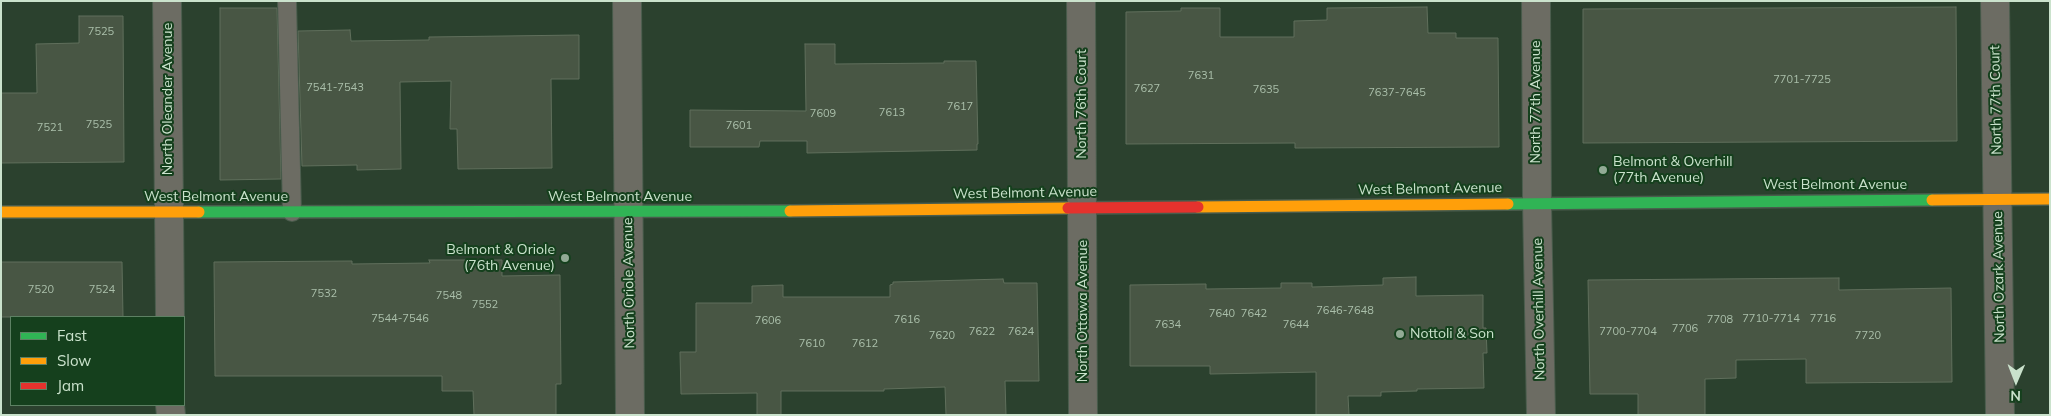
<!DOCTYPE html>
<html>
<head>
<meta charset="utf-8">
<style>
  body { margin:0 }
  #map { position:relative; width:2051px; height:416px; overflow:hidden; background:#2b412e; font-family:Mulish,sans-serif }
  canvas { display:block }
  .frame { position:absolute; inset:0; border:2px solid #cae2cc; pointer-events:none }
  .legend { position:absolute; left:10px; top:316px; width:175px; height:90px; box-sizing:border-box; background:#15401d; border:1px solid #5d8163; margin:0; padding:6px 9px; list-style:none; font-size:15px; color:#cae2cc }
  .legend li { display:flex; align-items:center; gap:10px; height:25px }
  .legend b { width:25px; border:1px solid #5d8163 }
  .north { position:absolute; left:1991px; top:356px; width:50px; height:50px; -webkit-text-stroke:4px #15401d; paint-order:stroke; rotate:181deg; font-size:14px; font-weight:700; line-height:20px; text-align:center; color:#cae2cc }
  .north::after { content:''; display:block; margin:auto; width:18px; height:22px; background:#cae2cc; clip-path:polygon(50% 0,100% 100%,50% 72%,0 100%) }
</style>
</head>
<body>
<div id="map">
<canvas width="2051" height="416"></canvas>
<div class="frame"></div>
<ul class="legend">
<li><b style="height:6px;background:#30b455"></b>Fast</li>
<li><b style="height:6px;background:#ff9f0a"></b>Slow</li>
<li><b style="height:6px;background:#e5322d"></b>Jam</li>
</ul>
<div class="north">N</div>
</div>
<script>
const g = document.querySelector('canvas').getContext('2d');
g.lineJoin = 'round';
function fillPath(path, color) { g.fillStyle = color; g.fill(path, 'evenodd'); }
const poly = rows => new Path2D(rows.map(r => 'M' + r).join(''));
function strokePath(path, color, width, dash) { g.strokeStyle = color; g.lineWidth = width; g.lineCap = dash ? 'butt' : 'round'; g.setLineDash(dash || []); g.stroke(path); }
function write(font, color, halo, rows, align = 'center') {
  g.font = font + ' Mulish,sans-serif'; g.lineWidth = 4; g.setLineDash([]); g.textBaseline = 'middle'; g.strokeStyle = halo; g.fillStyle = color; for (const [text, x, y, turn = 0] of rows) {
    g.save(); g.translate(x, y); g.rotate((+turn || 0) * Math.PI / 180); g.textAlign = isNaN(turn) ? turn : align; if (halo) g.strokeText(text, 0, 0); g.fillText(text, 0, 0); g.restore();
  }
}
const building = poly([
  [1427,7,1428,33,1456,33,1456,38,1498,38,1499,147,1295,148,1295,143,1126,144,1126,12,1181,11,1181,8,1220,8,1220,37,1294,37,1294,21,1327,20,1327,8,1427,7],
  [1956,7,1957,141,1583,143,1583,9,1956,7],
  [220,8,277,8,281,179,220,180,220,8],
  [79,16,123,16,124,162,1,163,1,93,37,93,36,44,79,43,79,16],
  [350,30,351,41,429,40,429,37,579,35,579,79,551,79,552,168,458,169,457,129,450,129,451,81,400,82,401,169,357,170,357,165,302,166,298,31,350,30],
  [805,44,835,44,835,64,944,63,944,61,976,61,978,144,977,144,977,150,807,153,807,141,760,141,759,147,690,147,690,110,806,111,805,44],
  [429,260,502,260,502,276,560,275,561,384,556,384,556,415,474,415,473,391,442,391,442,376,215,376,214,262,352,261,352,264,430,263,429,260],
  [1,262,122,262,123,317,1,317,1,262],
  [1416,277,1416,296,1483,295,1483,328,1486,328,1487,353,1483,353,1484,388,1417,389,1417,391,1381,392,1381,396,1348,396,1349,415,1316,415,1316,372,1210,374,1210,366,1130,366,1130,285,1206,284,1206,289,1281,288,1281,283,1312,283,1312,287,1383,285,1383,278,1416,277],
  [1839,278,1839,290,1951,288,1952,382,1806,383,1806,359,1736,360,1736,378,1705,379,1705,415,1638,415,1638,394,1590,394,1588,280,1839,278],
  [1003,279,1004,283,1037,283,1039,381,1005,381,1006,415,946,415,945,387,884,389,884,391,781,391,781,415,757,415,757,393,681,394,680,352,696,352,696,303,752,303,752,286,783,285,783,297,890,297,890,285,893,284,893,282,1003,279]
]);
fillPath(building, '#485644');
strokePath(building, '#606f5c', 1);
const lane = poly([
  [287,1,292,212]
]);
const street = poly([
  [167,1,170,317],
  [627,1,630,415],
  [1081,1,1083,415],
  [1536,1,1537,203,1541,415],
  [1995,1,2000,415],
  [170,405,171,415]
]);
const fast = poly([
  [1508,204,1932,200],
  [199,212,790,211]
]);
const slow = poly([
  [1932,200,2050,199],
  [1198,207,1508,204],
  [790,211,1068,208],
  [1,212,199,212]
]);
const jam = poly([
  [1068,208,1198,207]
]);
strokePath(lane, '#495c4c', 20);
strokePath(street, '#495c4c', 30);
strokePath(fast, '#495c4c', 14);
strokePath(slow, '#495c4c', 14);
strokePath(jam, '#495c4c', 14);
strokePath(lane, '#6c6c63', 18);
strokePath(street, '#6c6c63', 28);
strokePath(fast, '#30b455', 11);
strokePath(slow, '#ff9f0a', 11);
strokePath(jam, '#e5322d', 11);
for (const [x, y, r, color] of [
  [1603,170,5,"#92aa95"],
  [565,258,5,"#92aa95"],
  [1400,334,5,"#92aa95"]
]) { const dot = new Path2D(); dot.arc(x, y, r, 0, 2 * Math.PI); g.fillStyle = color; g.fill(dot); strokePath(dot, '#15401d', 2); }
write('11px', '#aabfaa', null, [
  ["7525",101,32],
  ["7631",1201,76],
  ["7701-7725",1802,80],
  ["7541-7543",335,88],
  ["7627",1147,89],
  ["7635",1266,90],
  ["7637-7645",1397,93],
  ["7617",960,107],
  ["7613",892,113],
  ["7609",823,114],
  ["7525",99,125],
  ["7601",739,126],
  ["7521",50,128],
  ["7520",41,290],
  ["7524",102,290],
  ["7532",324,294],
  ["7548",449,296],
  ["7552",485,305],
  ["7646-7648",1345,311],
  ["7640",1222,314],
  ["7642",1254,314],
  ["7544-7546",400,319],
  ["7710-7714",1771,319],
  ["7716",1823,319],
  ["7616",907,320],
  ["7708",1720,320],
  ["7606",768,321],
  ["7634",1168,325],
  ["7644",1296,325],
  ["7706",1685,329],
  ["7622",982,332],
  ["7624",1021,332],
  ["7700-7704",1628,332],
  ["7620",942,336],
  ["7720",1868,336],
  ["7610",812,344],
  ["7612",865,344]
]);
write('14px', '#cae2cc', '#15401d', [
  ["North Oleander Avenue",168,99,-90],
  ["North 77th Court",1996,100,-91],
  ["North 77th Avenue",1536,102,-90],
  ["North 76th Court",1082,104,-90],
  ["West Belmont Avenue",1835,185],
  ["West Belmont Avenue",1430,189,-1],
  ["West Belmont Avenue",1025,193,-1],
  ["West Belmont Avenue",216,197],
  ["West Belmont Avenue",620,197],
  ["North Ozark Avenue",1999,277,-91],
  ["North Oriole Avenue",629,283,-91],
  ["North Overhill Avenue",1539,309,-91],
  ["North Ottawa Avenue",1083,311,-90]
]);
write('14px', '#cae2cc', '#15401d', [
  ["Belmont & Overhill",1613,162],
  ["(77th Avenue)",1613,178],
  ["Belmont & Oriole",555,250,"right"],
  ["(76th Avenue)",555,266,"right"],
  ["Nottoli & Son",1410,334]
], 'left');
</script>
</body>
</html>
